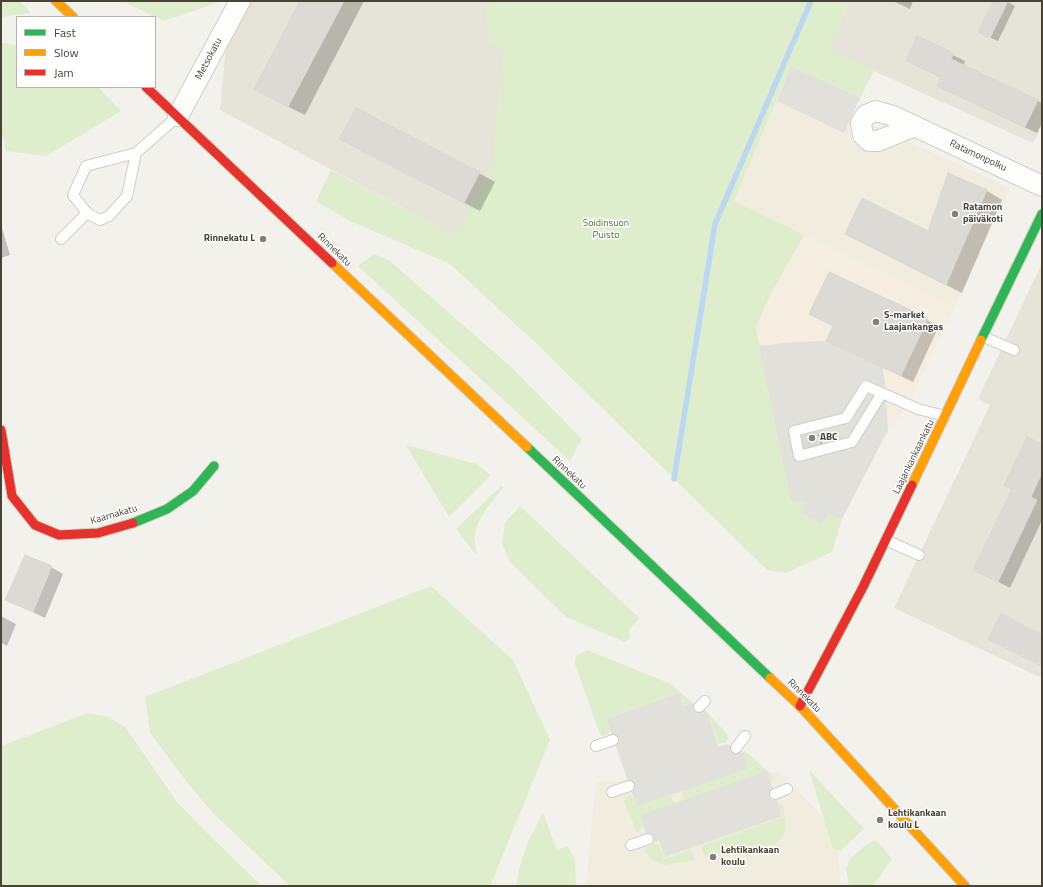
<!DOCTYPE html>
<html>
<head>
<meta charset="utf-8">
<style>
  body { margin:0 }
  #map { position:relative; width:1043px; height:887px; overflow:hidden; background:#f2f1ec; font-family:"Titillium Web",sans-serif }
  canvas { display:block }
  .frame { position:absolute; inset:0; border:2px solid #494337; pointer-events:none }
  .legend { position:absolute; left:16px; top:16px; width:140px; height:72px; box-sizing:border-box; background:#fff; border:1px solid #b6b4af; margin:0; padding:5px 7px; list-style:none; font-size:12px; color:#494337 }
  .legend li { display:flex; align-items:center; gap:8px; height:20px }
  .legend b { width:20px; border:1px solid #b6b4af }
</style>
</head>
<body>
<div id="map">
<canvas width="1043" height="887"></canvas>
<div class="frame"></div>
<ul class="legend">
<li><b style="height:5px;background:#30b455"></b>Fast</li>
<li><b style="height:5px;background:#ff9f0a"></b>Slow</li>
<li><b style="height:5px;background:#e5322d"></b>Jam</li>
</ul>
</div>
<script>
const g = document.querySelector('canvas').getContext('2d');
g.lineJoin = 'round';
function fillPath(path, color) { g.fillStyle = color; g.fill(path, 'evenodd'); }
const poly = rows => new Path2D(rows.map(r => 'M' + r).join(''));
function strokePath(path, color, width, dash) { g.strokeStyle = color; g.lineWidth = width; g.lineCap = dash ? 'butt' : 'round'; g.setLineDash(dash || []); g.stroke(path); }
function write(font, color, halo, rows, align = 'center') {
  g.font = font + ' "Titillium Web",sans-serif'; g.lineWidth = 3; g.setLineDash([]); g.textBaseline = 'middle'; g.strokeStyle = halo; g.fillStyle = color; for (const [text, x, y, turn = 0] of rows) {
    g.save(); g.translate(x, y); g.rotate((+turn || 0) * Math.PI / 180); g.textAlign = isNaN(turn) ? turn : align; if (halo) g.strokeText(text, 0, 0); g.fillText(text, 0, 0); g.restore();
  }
}
fillPath(poly([
  [230,1,576,1,456,236,220,110],
  [850,1,1042,1,1042,125,1033,143,874,71,829,49],
  [1042,263,1042,678,894,608,990,405,978,399]
]), '#e6e3d9');
fillPath(poly([
  [804,235,954,307,909,405,888,430,842,519,761,353,756,327,770,295]
]), '#f5eddf');
fillPath(poly([
  [791,66,860,98,853,116,1010,188,954,307,734,201],
  [779,772,835,829,841,886,581,886,586,885,596,782]
]), '#f0ecde');
fillPath(poly([
  [1,1,20,1,26,7,30,13,1,17],
  [122,1,222,1,164,21],
  [490,1,850,1,829,49,874,71,860,98,791,66,734,201,804,235,770,295,756,327,761,353,804,502,822,524,829,515,842,519,832,552,786,573,767,570,539,346,450,264,350,221,316,201,331,170,456,236,492,165,502,53,488,37,485,8],
  [1,43,17,45,17,87,98,87,121,111,46,156,6,151,1,128],
  [374,254,390,261,511,367,582,439,570,461,358,266],
  [406,445,476,464,491,475,449,517],
  [501,486,504,487,486,509,478,523,474,537,477,556,456,529],
  [520,506,639,618,629,630,630,638,625,642,566,617,509,561,502,543,505,523],
  [431,586,513,660,550,740,490,886,290,886,214,814,190,786,150,733,145,697],
  [587,650,671,684,693,703,684,706,679,693,606,719,610,731,608,734,603,736,600,734,575,664,576,656],
  [707,712,727,734,728,739,725,743,718,744],
  [88,713,109,717,125,727,177,802,208,834,262,886,1,886,1,746],
  [745,751,772,775,772,782,767,771,684,800,681,791,748,769,744,752],
  [809,770,864,829,840,851,833,849],
  [629,795,633,797,637,806,671,795,674,804,640,815,643,827,637,832,624,801],
  [779,804,783,805,786,825,784,835,777,842,772,845,705,858,701,846,783,817],
  [543,813,557,850,568,846,575,860,576,886,516,886,520,866,528,842],
  [876,840,892,859,873,886,849,886,846,868,851,858,867,844],
  [654,844,659,844,664,859,691,850,695,860,664,865,652,860,645,852,647,847]
]), '#deedcb');
fillPath(poly([
  [791,66,860,98,844,133,777,101],
  [826,341,882,367,885,382,888,430,842,519,829,515,822,524,802,513,804,502,791,500,759,346,795,342],
  [679,693,684,706,693,703,707,712,718,747,727,744,744,752,748,769,637,806,606,719],
  [767,771,782,816,665,857,659,840,649,844,640,815]
]), '#e1e0db');
fillPath(poly([
  [301,1,364,1,305,115,271,98],
  [893,1,913,1,910,9],
  [994,1,1006,1,1015,6,998,41,987,36],
  [918,38,965,61,963,66,1042,103,1042,123,1037,133,950,92,942,78,907,60],
  [356,147,479,173,495,182,480,211],
  [948,175,987,191,1002,200,962,293,846,234,929,232],
  [1,225,10,255,1,258],
  [830,273,939,326,913,382,827,340,834,326],
  [817,433,820,435,823,446,808,449,805,447],
  [1042,445,1042,520,1010,588,975,570,1013,490,1006,486],
  [51,567,63,574,45,618,7,600],
  [1,616,16,624,7,646,1,643]
]), '#0003');
strokePath(poly([
  [674,479,715,224,811,1]
]), '#bbd8f1', 5.5);
const building = poly([
  [300,1,344,1,288,107,254,89,300,1],
  [993,1,1008,1,990,38,978,32,993,1],
  [917,36,954,53,951,59,1038,100,1025,127,937,86,941,77,906,61,917,36],
  [356,108,480,172,464,203,339,139,356,108],
  [948,173,987,190,946,285,845,234,862,198,928,231,948,173],
  [829,272,928,318,901,376,826,341,833,326,809,314,829,272],
  [817,432,820,444,804,448,802,436,817,432],
  [1027,437,1042,444,1042,473,1031,497,1037,500,998,582,973,570,1012,489,1004,486,1027,437],
  [25,555,52,566,33,612,5,600,25,555],
  [1001,614,1042,635,1042,666,988,639,1001,614]
]);
fillPath(building, '#dcdad4');
strokePath(building, '#dad8d2', 1);
const lane = poly([
  [87,213,73,195,86,166,136,153],
  [61,239,87,213,100,220,109,216,127,196,136,153,178,116],
  [984,337,1014,350],
  [882,393,852,442,799,456,794,431,846,418,866,386,882,393,918,409,945,416],
  [886,540,919,555],
  [699,707,705,701],
  [596,746,613,740],
  [736,748,745,736],
  [612,792,629,786],
  [775,794,787,789],
  [631,845,648,839]
]);
const street = poly([
  [178,116,240,1],
  [915,126,878,141,869,141,863,135,861,123,866,115,876,111,893,116,1042,186]
]);
const fast = poly([
  [981,340,1042,214],
  [527,447,770,678],
  [133,523,167,509,193,491,214,466]
]);
const slow = poly([
  [56,1,73,17],
  [332,263,527,447],
  [912,485,981,340],
  [770,678,800,706,965,886]
]);
const jam = poly([
  [146,87,332,263],
  [1,430,12,496,35,525,59,535,98,533,133,523],
  [800,706,863,587,912,485]
]);
strokePath(lane, '#d0cec9', 12);
strokePath(street, '#d0cec9', 22);
strokePath(fast, '#d2cec2', 11);
strokePath(slow, '#d2cec2', 11);
strokePath(jam, '#d2cec2', 11);
strokePath(lane, '#fdfdfc', 10);
strokePath(street, '#fdfdfc', 20);
strokePath(fast, '#30b455', 9);
strokePath(slow, '#ff9f0a', 9);
strokePath(jam, '#e5322d', 9);
for (const [x, y, r, color] of [
  [955,214,4,"#848076"],
  [263,239,4,"#848076"],
  [876,322,4,"#848076"],
  [812,438,4,"#848076"],
  [880,820,4,"#848076"],
  [713,857,4,"#848076"]
]) { const dot = new Path2D(); dot.arc(x, y, r, 0, 2 * Math.PI); g.fillStyle = color; g.fill(dot); strokePath(dot, '#fff', 1.5); }
write('10px', '#494337', '#fff', [
  ["Metsokatu",209,59,-62],
  ["Ratamonpolku",978,156,25],
  ["Rinnekatu",334,250,44],
  ["Laajankankaankatu",914,457,-64],
  ["Rinnekatu",569,473,43],
  ["Kaarnakatu",114,515,-16],
  ["Rinnekatu",804,696,45]
]);
write('bold 10px', '#494337', '#fff', [
  ["Ratamon",963,208],
  ["päiväkoti",963,220],
  ["Rinnekatu L",255,239,"right"],
  ["S-market",884,316],
  ["Laajankangas",884,328],
  ["ABC",820,438],
  ["Lehtikankaan",888,814],
  ["koulu L",888,826],
  ["Lehtikankaan",721,851],
  ["koulu",721,863]
], 'left');
write('10px', '#437d27', '#fff', [
  ["Soidinsuon",606,224],
  ["Puisto",606,236]
]);
</script>
</body>
</html>
